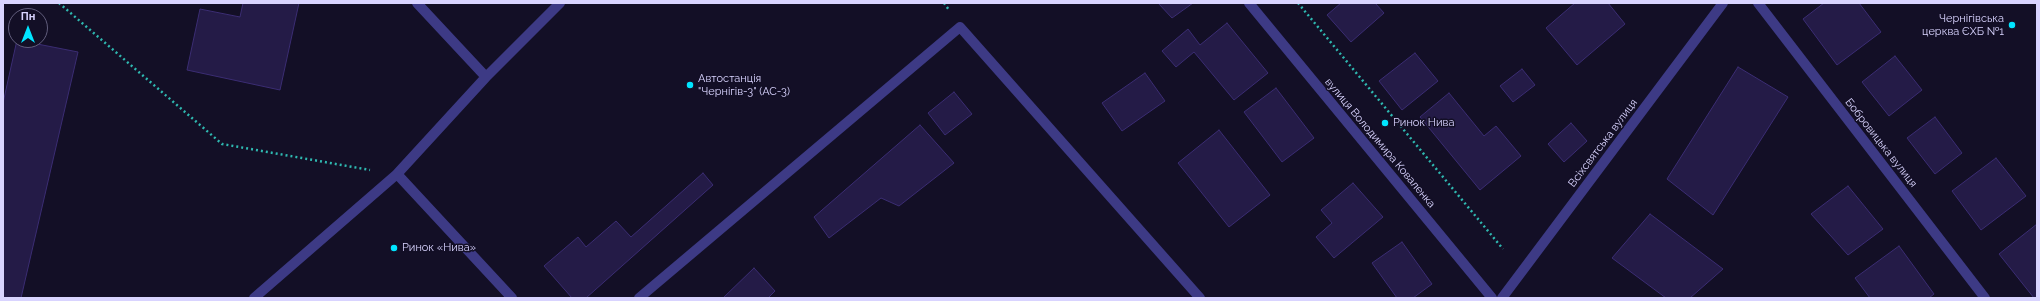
<!DOCTYPE html>
<html>
<head>
<meta charset="utf-8">
<style>
  body { margin:0 }
  #map { position:relative; width:2040px; height:301px; overflow:hidden; background:#130f26; font-family:Raleway,sans-serif }
  canvas { display:block }
  .frame { position:absolute; inset:0; border:4px solid #d9d4ff; pointer-events:none }
  .north { position:absolute; left:8px; top:8px; width:40px; height:40px; box-sizing:border-box; background:#130f26; border:1px solid #625e7d; border-radius:50%; rotate:0deg; font-size:11px; font-weight:700; line-height:16px; text-align:center; color:#d9d4ff }
  .north::after { content:''; display:block; margin:auto; width:14px; height:18px; background:#00e5ff; clip-path:polygon(50% 0,100% 100%,50% 72%,0 100%) }
</style>
</head>
<body>
<div id="map">
<canvas width="2040" height="301"></canvas>
<div class="frame"></div>
<div class="north">Пн</div>
</div>
<script>
const g = document.querySelector('canvas').getContext('2d');
g.lineJoin = 'round';
function fillPath(path, color) { g.fillStyle = color; g.fill(path, 'evenodd'); }
const poly = rows => new Path2D(rows.map(r => 'M' + r).join(''));
function strokePath(path, color, width, dash) { g.strokeStyle = color; g.lineWidth = width; g.lineCap = dash ? 'butt' : 'round'; g.setLineDash(dash || []); g.stroke(path); }
function write(font, color, halo, rows, align = 'center') {
  g.font = font + ' Raleway,sans-serif'; g.lineWidth = 3; g.setLineDash([]); g.textBaseline = 'middle'; g.strokeStyle = halo; g.fillStyle = color; for (const [text, x, y, turn = 0] of rows) {
    g.save(); g.translate(x, y); g.rotate((+turn || 0) * Math.PI / 180); g.textAlign = isNaN(turn) ? turn : align; if (halo) g.strokeText(text, 0, 0); g.fillText(text, 0, 0); g.restore();
  }
}
const building = poly([
  [243,3,299,3,280,90,187,70,200,9,240,17,243,3],
  [1158,3,1193,3,1172,18,1158,3],
  [1341,3,1375,3,1384,13,1351,42,1327,15,1341,3],
  [1575,3,1608,3,1625,24,1577,65,1546,28,1575,3],
  [1824,3,1859,3,1881,32,1837,65,1803,19,1824,3],
  [1227,23,1268,73,1234,100,1194,52,1176,67,1162,51,1188,29,1200,45,1227,23],
  [17,40,78,52,21,298,3,298,3,103,17,40],
  [1415,53,1438,81,1402,110,1379,81,1415,53],
  [1895,56,1922,90,1889,116,1862,82,1895,56],
  [1738,67,1788,97,1713,215,1667,179,1738,67],
  [1522,69,1535,85,1513,102,1500,86,1522,69],
  [1145,73,1165,101,1122,131,1102,103,1145,73],
  [1276,88,1314,138,1282,162,1244,112,1276,88],
  [954,92,972,114,945,135,928,113,954,92],
  [1449,93,1484,136,1496,126,1521,156,1480,190,1420,117,1449,93],
  [1935,117,1962,153,1935,174,1907,138,1935,117],
  [1571,123,1587,141,1564,162,1548,144,1571,123],
  [920,125,954,163,899,206,881,198,829,238,814,217,920,125],
  [1219,130,1270,195,1229,227,1178,163,1219,130],
  [1996,158,2026,196,1981,230,1952,191,1996,158],
  [703,173,713,185,586,298,572,298,544,266,578,237,586,247,616,221,631,237,703,173],
  [1353,183,1383,217,1334,258,1316,237,1332,223,1321,210,1353,183],
  [1848,186,1883,229,1848,255,1811,214,1848,186],
  [1650,214,1723,269,1690,298,1666,298,1612,258,1650,214],
  [2037,224,2037,297,2034,298,1999,254,2037,224],
  [1402,242,1432,284,1413,298,1397,298,1372,263,1402,242],
  [1899,246,1934,294,1929,298,1870,298,1855,278,1899,246],
  [754,268,775,291,768,298,723,298,754,268]
]);
fillPath(building, '#241b47');
strokePath(building, '#3b2d73', 1);
strokePath(poly([
  [59,3,222,144,370,170],
  [944,3,949,10],
  [1298,3,1503,249]
]), '#2fb8b0', 2.5, [2, 3]);
strokePath(poly([
  [417,3,486,77],
  [1249,3,1492,298],
  [1758,3,1985,298],
  [397,174,486,77,560,3],
  [254,298,397,174,512,298],
  [639,298,960,27,1200,298],
  [1502,298,1723,3]
]), '#3d3a85', 10);
for (const [x, y, r, color] of [
  [2012,25,4,"#00e5ff"],
  [690,85,4,"#00e5ff"],
  [1385,123,4,"#00e5ff"],
  [394,248,4,"#00e5ff"]
]) { const dot = new Path2D(); dot.arc(x, y, r, 0, 2 * Math.PI); g.fillStyle = color; g.fill(dot); strokePath(dot, '#130f26', 1.5); }
write('11px', '#d9d4ff', '#130f26', [
  ["Чернігівська",2004,19,"right"],
  ["церква ЄХБ №1",2004,32,"right"],
  ["Автостанція",698,79],
  ["\"Чернігів-3\" (АС-3)",698,92],
  ["Ринок Нива",1393,123],
  ["Ринок «Нива»",402,248]
], 'left');
write('11px', '#d9d4ff', '#130f26', [
  ["вулиця Володимира Коваленка",1380,143,50],
  ["Всіхсвятська вулиця",1603,143,-53],
  ["Бобровицька вулиця",1881,143,52]
]);
</script>
</body>
</html>
